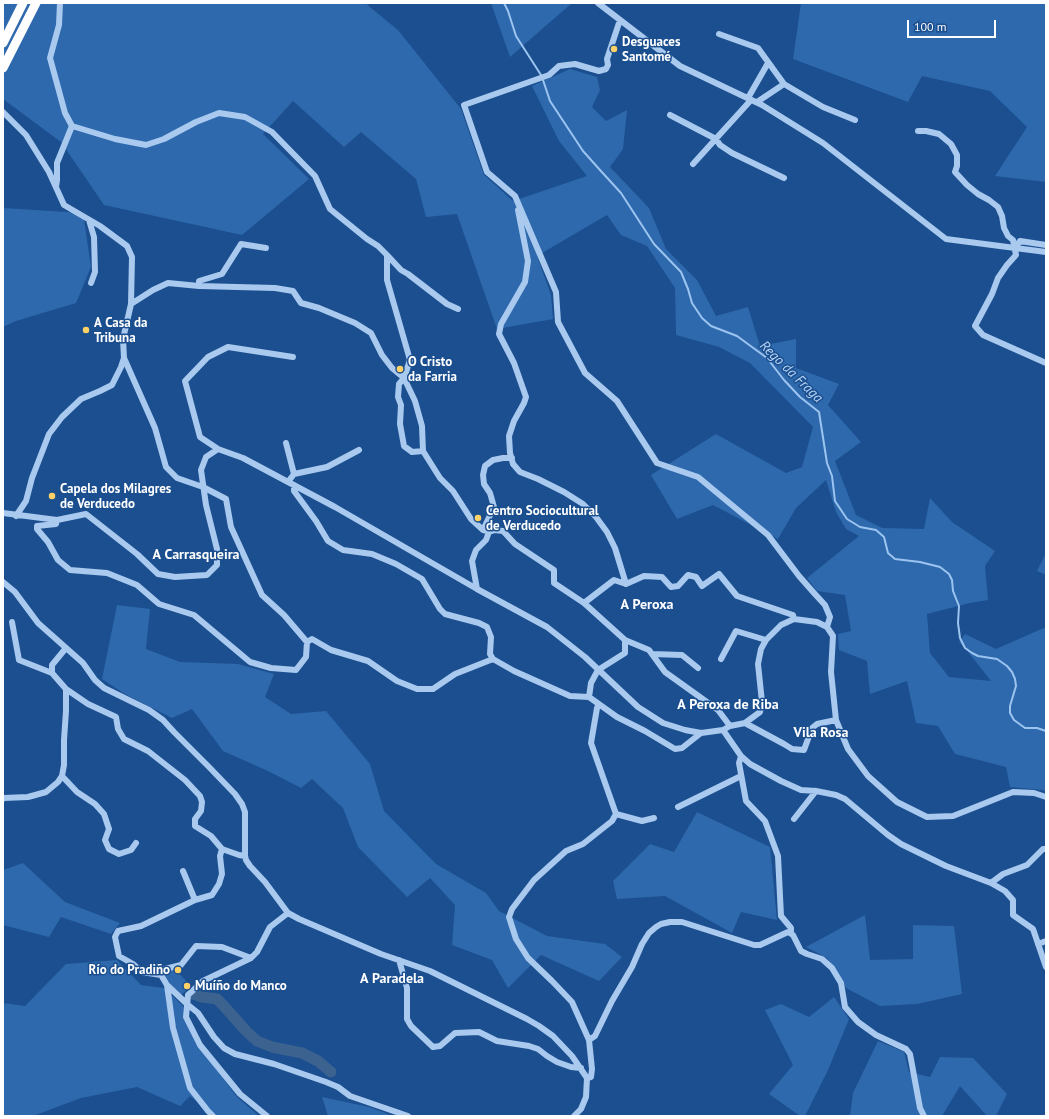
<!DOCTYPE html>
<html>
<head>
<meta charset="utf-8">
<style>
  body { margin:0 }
  #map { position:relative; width:1049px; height:1119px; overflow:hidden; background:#1b4f8f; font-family:"PT Sans",sans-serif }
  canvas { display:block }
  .frame { position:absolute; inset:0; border:4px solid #fff; pointer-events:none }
  .scale { position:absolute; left:907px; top:20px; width:89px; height:18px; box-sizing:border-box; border:2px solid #fff; border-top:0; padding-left:5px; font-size:12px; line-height:14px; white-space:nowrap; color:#fff; -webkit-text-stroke:3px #1b4f8f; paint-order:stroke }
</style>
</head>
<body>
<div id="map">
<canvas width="1049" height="1119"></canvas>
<div class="frame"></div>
<div class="scale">100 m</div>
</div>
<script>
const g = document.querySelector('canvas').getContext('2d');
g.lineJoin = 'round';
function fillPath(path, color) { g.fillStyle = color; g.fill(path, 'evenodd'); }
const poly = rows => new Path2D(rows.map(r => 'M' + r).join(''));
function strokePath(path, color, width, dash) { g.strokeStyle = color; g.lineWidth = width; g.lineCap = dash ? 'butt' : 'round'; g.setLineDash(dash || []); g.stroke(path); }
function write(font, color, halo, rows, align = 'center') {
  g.font = font + ' "PT Sans",sans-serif'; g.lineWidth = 3; g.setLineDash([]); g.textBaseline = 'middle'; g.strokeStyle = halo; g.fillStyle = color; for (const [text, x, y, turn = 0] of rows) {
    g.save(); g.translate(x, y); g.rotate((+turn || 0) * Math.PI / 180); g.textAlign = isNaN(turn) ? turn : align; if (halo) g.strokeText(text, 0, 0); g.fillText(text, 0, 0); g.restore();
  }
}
fillPath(poly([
  [3,3,366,3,371,8,398,30,461,109,484,175,513,201,587,176,559,141,532,86,570,69,597,77,600,90,592,107,606,121,627,110,623,149,610,167,649,208,666,249,697,280,716,316,748,307,760,346,796,339,796,368,839,384,828,405,861,442,835,461,856,515,882,528,924,529,930,498,952,522,995,551,985,566,988,600,970,603,927,614,930,653,949,677,991,681,965,648,959,642,965,634,996,649,1046,627,1046,791,1042,790,1010,787,1006,767,955,754,938,726,916,723,907,681,870,694,867,661,839,650,838,634,851,631,845,595,817,591,807,578,859,536,846,529,836,512,826,480,796,508,778,539,713,505,677,519,651,475,716,434,786,473,802,467,813,427,750,363,719,347,676,335,675,288,647,246,621,235,607,215,537,256,551,295,553,319,497,329,457,214,426,217,416,179,361,132,344,147,293,101,263,134,309,179,242,235,104,205,61,142,3,99],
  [491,3,572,3,510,57],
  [801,3,1046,3,1046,182,995,176,1027,127,990,91,922,76,908,102,793,59],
  [3,208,83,213,91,267,76,303,16,321,3,327],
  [1046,553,1046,575,1037,571],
  [117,605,150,609,146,649,180,662,238,664,274,674,265,697,291,714,326,711,370,764,384,811,436,864,486,893,499,911,547,936,605,944,622,957,599,981,541,955,508,988,492,960,452,945,455,905,430,878,407,897,358,847,343,808,312,779,301,788,268,771,223,751,192,709,172,718,125,694,102,679],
  [697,812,770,847,777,920,741,912,732,933,665,896,617,899,613,881,650,844,674,852],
  [23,863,65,902,120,923,111,934,61,917,49,937,3,925,3,870],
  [865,915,870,960,913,959,913,925,954,926,962,994,917,1004,880,1006,846,988,827,958,806,947],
  [117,960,141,985,164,988,183,1006,197,1044,237,1097,259,1116,215,1116,190,1096,180,1106,137,1087,81,1098,33,1116,3,1116,3,1003,25,1006,66,964],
  [175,969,187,982,184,988,187,990,181,995,166,979,164,976,166,971],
  [834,997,849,1019,828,1070,805,1116,800,1116,769,1094,793,1065,765,1010,781,1004,809,1017],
  [878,1041,904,1052,909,1072,930,1077,940,1057,973,1058,1007,1094,996,1116,987,1116,960,1086,942,1116,850,1116,853,1093],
  [322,1097,369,1107,393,1116,328,1116]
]), '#2e69ad');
strokePath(poly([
  [504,3,508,11,516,36,541,75],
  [543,80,550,101,583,151,600,170,621,193,654,244,681,272,688,289,692,303,702,318,711,326,737,336,767,358,784,380,800,397,819,412,827,463,832,476,835,501,847,519,860,527,876,530,884,537,888,553,895,559,920,562,940,567,949,574,952,580,953,591,959,606,958,623,960,638,965,648,972,653,978,656,997,659,1007,666,1012,672,1015,679,1016,686,1010,706,1010,713,1014,720,1025,728,1037,728,1046,731]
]), '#9cc4f0', 2);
strokePath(poly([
  [193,994,202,997,217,999,223,1005,246,1031,257,1041,272,1047,302,1053,318,1061,331,1072]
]), '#3c6290', 11);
strokePath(poly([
  [598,3,680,66,762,105,823,143,946,239,1046,252],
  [620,20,607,59,608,65,606,69,599,71,575,64,559,66,549,75,464,105,487,172,515,196,556,292,558,322,585,373,617,401,657,463,698,477,768,535,799,576,814,593,825,605,830,617,827,627],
  [719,34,758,48,784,84],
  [748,98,768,63],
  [757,102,784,84,823,107,855,120],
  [3,112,26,135,49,172,64,205,100,226,127,246,132,257,131,304,123,339,124,358,155,428,166,467,177,478,203,487,226,499,231,527,262,595,284,615,307,642],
  [670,115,716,139,720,145,732,153,784,178],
  [72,126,115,139,146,145,164,139,196,122,219,113,245,117,272,132,315,176,330,209,367,239,378,246,387,255,387,280,410,360,404,378,415,401,422,426,423,451,440,478,453,491,471,519,483,530,489,532,495,530,503,531,515,544,554,570,554,583,584,603,625,640,649,650,665,672,718,710,730,726],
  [918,131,926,131,939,134,951,144,957,155,957,166,955,172,967,185,978,194,989,200,998,207,1002,216,1004,228,1008,236,1013,240,1016,255,1007,265,998,278,992,294,975,326,983,335,1046,363],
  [693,164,751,100],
  [56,187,57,180,57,163,72,126,65,113,50,58,59,25,60,3],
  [518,210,528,261,525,282,501,324,499,334,514,363,526,397,524,403,514,421,509,436,510,453,513,464,520,472,538,479,564,492,583,504,596,517,607,532,615,548,626,584],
  [89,220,94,237,95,272,91,283],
  [1015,248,1020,241,1046,245],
  [387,255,401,270,408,274,447,304,458,309],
  [199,286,199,281,222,274,241,244,266,248],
  [131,304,153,290,168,283,199,286,275,288,293,291,301,303,319,308,355,323,371,333,382,355,392,368,404,378,399,384,398,397,401,405,400,424,404,446,412,452,423,451],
  [286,443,294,474,288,482],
  [218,449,200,437,185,381,208,357,228,347,293,357],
  [294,474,327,467,359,450],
  [294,485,294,491,316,521,328,541,343,550,372,554,396,564,422,579,440,609,445,614,479,623,487,627,491,637,490,654,493,659,514,671,570,696,589,697,617,717,645,731,675,749,682,748,701,733],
  [3,513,57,520,86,514,137,554,158,574,175,577,207,575,217,565,217,549,206,505,201,470,206,457,218,449,243,458,335,507,477,589,547,627,585,657,638,707,663,723,685,730,701,733,723,730,730,726,745,723,760,712,762,702,758,664,761,649,766,640,781,625,794,619,817,622,827,627,833,636,831,672,836,720,848,749,868,776,897,802,927,817,953,816,1013,792,1034,793,1046,797],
  [16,516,26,501,32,478,49,434,62,417,81,399,100,391,112,385,121,367,124,358],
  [57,520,56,524,37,526,37,529,48,542,58,560,70,570,82,571,107,573,137,585,159,604,194,615,250,662,271,668,296,670,306,657,307,642,312,639,331,650,368,661,397,681,417,689,433,689,455,674,493,659],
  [483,530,494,507,490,493,484,484,483,475,485,466,493,460,503,458,512,458],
  [3,582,15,592,38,623,83,663,95,680,104,688,149,710,163,720,174,732,209,767,235,794,242,804,245,812,245,856,246,860,250,866,265,882,288,913,270,927,257,952,251,958,203,981,188,995,186,1017,200,1045,240,1094,267,1116],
  [477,589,472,561,476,550,486,540,489,532],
  [584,603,614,580,626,584,644,576,662,577,671,587,678,586,688,575,696,577,702,586,719,574,737,596,793,615,794,619],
  [12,622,19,660,52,673],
  [652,654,682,655,698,668],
  [721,659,736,631,766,640],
  [66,689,88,704,116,717,118,729,124,739,148,751,185,780,200,796,202,802,201,811,195,819,195,826,211,836,222,849,239,855,245,856],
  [589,697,591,683,598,670,625,653,625,640],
  [745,723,784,744,792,749,804,750,812,728,817,724,836,720],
  [723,730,741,756,750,764,781,781,801,790,816,791,836,795,845,799,888,835,901,844,946,866,991,883,1005,891,1013,900,1013,915,1033,929,1046,967],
  [741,756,739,763,746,801,765,821,778,856,781,916,791,928,791,931,790,933],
  [62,776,77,792,95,804,104,814,109,829,105,840,109,849,119,854,131,850,136,843],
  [3,799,4,798,28,797,46,792,58,782,62,776,64,765,64,740,66,711,66,689,52,673,52,665,66,648],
  [678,807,741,776],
  [616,814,642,821,654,818],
  [794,819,816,791],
  [183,871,195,900],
  [991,883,1003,874,1027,865,1043,849,1046,849],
  [288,913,299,919,381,954,430,971,527,1019,539,1026,553,1036,572,1056,587,1078,586,1097,581,1109,574,1116],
  [1038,944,1046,941],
  [251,958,222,947,196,946,181,965,165,969,161,975,167,985,187,1004,198,1013,214,1037,224,1048,235,1054,274,1064,326,1082,338,1087,350,1096,408,1116],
  [399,960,407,988,407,1019,411,1026,433,1047,440,1046,455,1033,479,1032,497,1041,529,1046,538,1049,547,1056,557,1062,571,1067,581,1068],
  [161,975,142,972,133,964,119,956,115,937,118,931,141,926,195,900,212,895,219,884,222,874,220,856,222,849],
  [167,985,173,1028,190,1088,208,1111,213,1116],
  [589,1040,572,1002,552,981,528,958,516,939,509,917,512,909,534,880,566,851,583,844,612,821,616,814,591,743,597,708,599,705],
  [587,1078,591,1077,592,1069,589,1040,595,1036,612,1001,632,967,642,944,649,933,656,927,661,924,670,922,682,922,754,945,760,945,788,932,793,935,801,951,807,954,822,959,832,968,841,983,845,1007,858,1022,876,1035,906,1049,910,1054,920,1108,924,1116]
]), '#a9c9ee', 6);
strokePath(poly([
  [3,43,23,3],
  [3,68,36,3]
]), '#fff', 9);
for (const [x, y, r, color] of [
  [614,49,4,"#ffd166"],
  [86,330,4,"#ffd166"],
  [400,369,4,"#ffd166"],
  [52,496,4,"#ffd166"],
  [478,518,4,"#ffd166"],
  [178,970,4,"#ffd166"],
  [187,986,4,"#ffd166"]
]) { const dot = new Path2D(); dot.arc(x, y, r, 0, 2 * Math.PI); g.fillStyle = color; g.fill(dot); strokePath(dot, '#1b4f8f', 1.5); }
write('bold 13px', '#fff', '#1b4f8f', [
  ["Desguaces",622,42],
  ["Santomé",622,57],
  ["A Casa da",94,323],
  ["Tribuna",94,338],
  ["O Cristo",408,362],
  ["da Farria",408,377],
  ["Capela dos Milagres",60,489],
  ["de Verducedo",60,504],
  ["Centro Sociocultural",486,511],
  ["de Verducedo",486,526],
  ["Río do Pradiño",170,970,"right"],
  ["Muíño do Manco",195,986]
], 'left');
write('italic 14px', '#b5d3f5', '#1b4f8f', [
  ["Rego da Fraga",791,372,44]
]);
write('bold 14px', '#fff', '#1b4f8f', [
  ["A Carrasqueira",196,555],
  ["A Peroxa",647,605],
  ["A Peroxa de Riba",728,705],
  ["Vila Rosa",821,733],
  ["A Paradela",392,979]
]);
</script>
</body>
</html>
